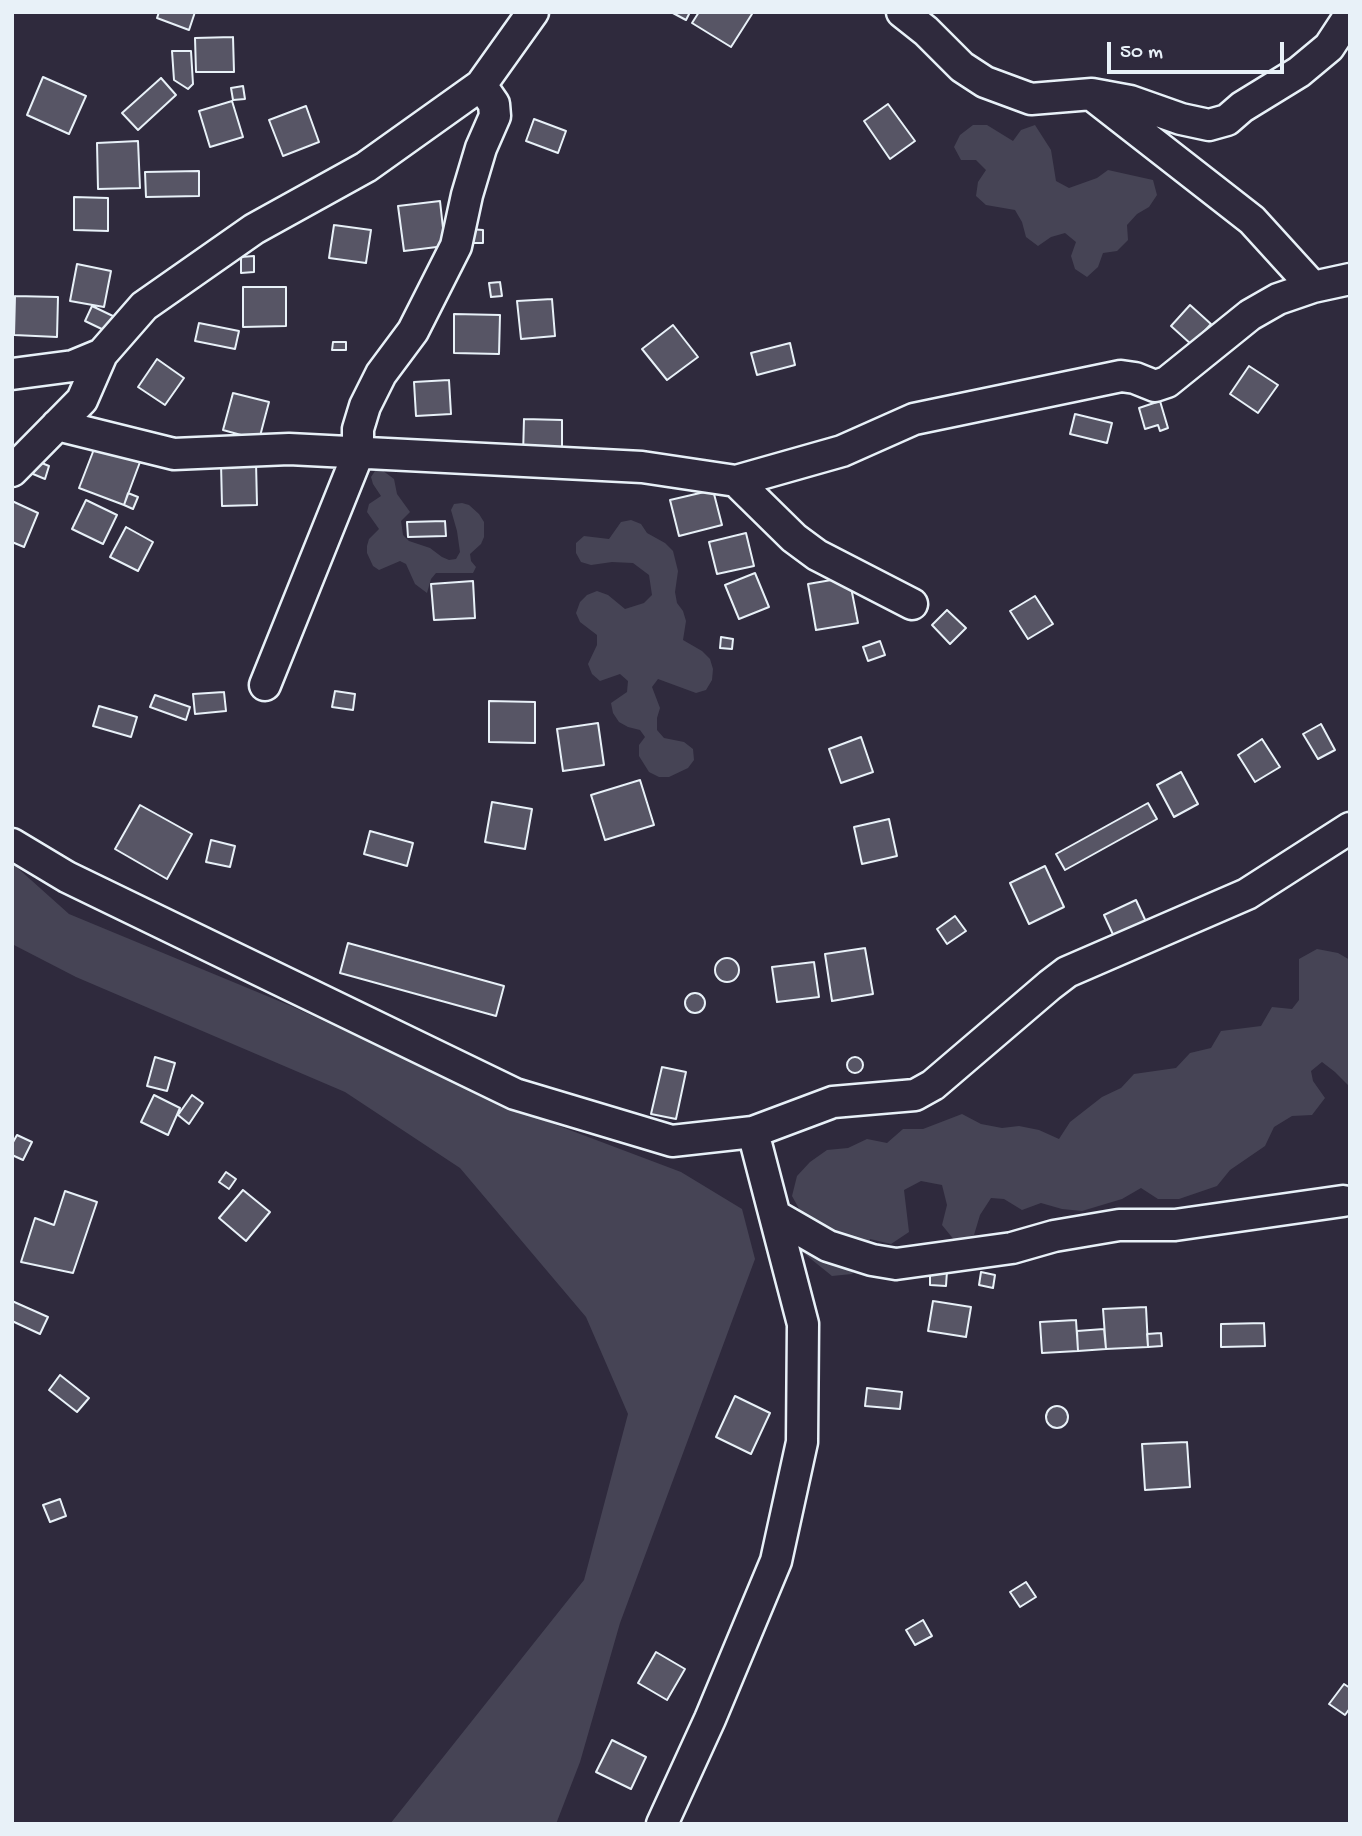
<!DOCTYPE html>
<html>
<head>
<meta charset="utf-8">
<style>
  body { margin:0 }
  #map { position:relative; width:1362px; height:1836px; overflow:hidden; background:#2f2a3d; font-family:"Gochi Hand",sans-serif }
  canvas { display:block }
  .frame { position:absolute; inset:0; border:14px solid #e8f1f8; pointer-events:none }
  .scale { position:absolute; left:1107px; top:42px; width:177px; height:32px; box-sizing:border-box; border:4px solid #e8f1f8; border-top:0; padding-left:9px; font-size:21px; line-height:24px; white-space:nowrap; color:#e8f1f8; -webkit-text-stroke:5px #2f2a3d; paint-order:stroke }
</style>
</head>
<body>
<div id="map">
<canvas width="1362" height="1836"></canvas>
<div class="frame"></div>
<div class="scale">50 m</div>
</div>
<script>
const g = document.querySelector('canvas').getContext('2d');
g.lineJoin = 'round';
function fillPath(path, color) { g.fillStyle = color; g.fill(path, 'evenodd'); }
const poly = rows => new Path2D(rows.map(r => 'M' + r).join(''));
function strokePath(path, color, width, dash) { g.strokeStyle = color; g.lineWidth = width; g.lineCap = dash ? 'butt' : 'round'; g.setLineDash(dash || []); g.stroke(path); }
fillPath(poly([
  [973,125,987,125,1013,141,1021,130,1035,125,1051,150,1056,181,1069,188,1097,178,1108,170,1153,180,1157,195,1149,207,1137,214,1127,225,1128,240,1117,251,1103,253,1098,267,1087,277,1075,269,1071,256,1076,242,1065,233,1051,237,1038,246,1026,237,1022,222,1015,210,986,205,976,196,978,182,986,170,976,160,961,160,954,147,960,135],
  [382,470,394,479,397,494,410,512,401,521,403,535,409,541,430,548,442,557,449,560,456,559,460,552,457,531,451,510,454,504,462,503,469,505,479,514,484,522,484,537,481,544,470,554,471,561,476,567,473,573,436,573,431,579,427,593,415,584,406,564,400,561,379,570,373,566,367,553,367,546,369,539,379,529,367,512,369,504,381,496,373,484,371,477,375,471],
  [631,520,641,524,647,533,665,543,673,551,678,571,675,592,677,603,683,611,686,621,683,640,702,651,710,659,713,669,712,680,706,690,696,693,658,679,652,687,660,708,657,718,657,730,664,738,684,742,693,749,694,760,688,768,669,777,659,777,649,772,639,756,639,745,645,737,640,730,628,727,619,722,613,713,611,703,627,692,628,681,620,674,600,681,592,674,588,664,597,645,597,635,580,622,576,613,580,602,587,595,597,591,608,595,625,609,644,603,652,595,649,575,633,563,612,562,591,565,581,562,576,553,576,543,584,536,609,539,621,522],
  [12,863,69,914,291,1006,514,1109,681,1172,742,1209,755,1259,620,1623,580,1762,556,1824,390,1824,584,1580,628,1414,586,1317,460,1168,345,1092,76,977,12,944],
  [1317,949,1338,953,1350,960,1350,1087,1335,1072,1322,1062,1311,1071,1313,1081,1325,1098,1312,1115,1292,1116,1274,1127,1265,1146,1230,1170,1217,1186,1179,1199,1158,1199,1141,1188,1122,1199,1082,1211,1062,1209,1041,1203,1022,1210,1004,1199,991,1198,980,1215,974,1235,955,1241,942,1225,947,1205,942,1185,921,1181,904,1190,909,1232,891,1244,870,1239,864,1259,852,1274,832,1276,801,1251,793,1233,802,1214,792,1196,797,1176,810,1162,827,1150,848,1148,867,1139,887,1143,903,1129,923,1129,962,1114,981,1124,1002,1128,1019,1126,1039,1130,1059,1139,1070,1122,1102,1097,1121,1088,1134,1074,1176,1068,1190,1053,1211,1048,1221,1031,1261,1026,1272,1007,1292,1009,1299,1000,1299,959]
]), '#464455');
const building = poly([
  [159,12,195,12,189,30,157,18,159,12],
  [671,12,690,12,686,20,671,12],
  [699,12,749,12,752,14,731,47,692,23,699,12],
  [233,37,234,72,196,72,195,38,233,37],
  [172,51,191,51,193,84,188,89,174,80,172,51],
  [43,77,86,96,69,134,27,115,43,77],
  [161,78,176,95,138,130,122,113,161,78],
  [243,86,245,99,233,100,231,88,243,86],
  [232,101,243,137,210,147,199,111,232,101],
  [888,104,915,141,890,159,864,121,888,104],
  [306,106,319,142,283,156,269,120,306,106],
  [534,119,566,131,558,153,526,141,534,119],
  [138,141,140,188,98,189,97,143,138,141],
  [199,171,199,196,146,197,145,172,199,171],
  [74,197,108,198,108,231,74,230,74,197],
  [440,201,445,246,404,251,398,206,440,201],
  [334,225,371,230,366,263,329,258,334,225],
  [469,229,483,230,483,243,470,243,469,229],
  [254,256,254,272,241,273,241,257,254,256],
  [77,264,111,271,104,307,70,301,77,264],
  [500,282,502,296,491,297,489,283,500,282],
  [243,287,286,287,286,326,243,327,243,287],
  [15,296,58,297,57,337,14,335,15,296],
  [552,299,555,336,521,339,517,301,552,299],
  [1190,305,1211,324,1192,345,1171,326,1190,305],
  [92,306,115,317,108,332,85,321,92,306],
  [454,314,500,315,499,354,454,353,454,314],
  [199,323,239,331,235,349,195,341,199,323],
  [673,325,698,357,667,380,642,349,673,325],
  [333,342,346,342,346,350,332,350,333,342],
  [790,343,795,365,757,375,751,353,790,343],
  [157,359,184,378,165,405,138,387,157,359],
  [1249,366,1278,385,1258,413,1230,394,1249,366],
  [449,380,451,414,416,416,414,382,449,380],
  [233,393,269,402,259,440,223,430,233,393],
  [1160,401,1168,428,1160,431,1158,425,1145,429,1139,408,1160,401],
  [1075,414,1112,423,1107,443,1070,434,1075,414],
  [524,419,562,420,562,455,523,455,524,419],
  [96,444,140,462,124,505,79,488,96,444],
  [37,461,49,466,45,479,33,474,37,461],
  [256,462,257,505,222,506,221,463,256,462],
  [713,490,722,525,679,536,670,500,713,490],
  [128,493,138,497,133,509,124,505,128,493],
  [86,500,117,515,103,544,72,529,86,500],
  [12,501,38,513,24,547,12,542,12,501],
  [445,521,446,536,408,537,407,522,445,521],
  [126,527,153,542,138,571,110,557,126,527],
  [746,533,754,566,717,574,709,542,746,533],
  [755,573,769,607,739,619,725,585,755,573],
  [849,577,858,623,816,630,808,584,849,577],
  [473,581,475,618,434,620,431,584,473,581],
  [1035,596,1053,624,1028,639,1010,611,1035,596],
  [947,610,966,628,950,644,932,625,947,610],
  [721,637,733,639,732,649,720,648,721,637],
  [880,641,885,655,868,661,863,647,880,641],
  [335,691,355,694,353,710,332,707,335,691],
  [224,692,226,711,195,714,193,694,224,692],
  [155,695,190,707,186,720,150,707,155,695],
  [489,701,535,702,535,743,489,742,489,701],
  [99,706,137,717,131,737,93,726,99,706],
  [598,723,604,765,563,771,557,729,598,723],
  [1321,724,1335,750,1318,759,1303,734,1321,724],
  [861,737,873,772,841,783,829,749,861,737],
  [1262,739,1280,767,1255,782,1238,755,1262,739],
  [1181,772,1198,804,1174,817,1157,785,1181,772],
  [640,780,654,825,605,840,591,795,640,780],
  [492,802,532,809,525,849,485,842,492,802],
  [1148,803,1157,819,1065,870,1056,854,1148,803],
  [140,805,192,834,167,879,115,849,140,805],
  [889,819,897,856,862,864,854,827,889,819],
  [370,831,413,843,407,866,364,854,370,831],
  [211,840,235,846,230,867,206,862,211,840],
  [1045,866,1064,907,1029,924,1010,883,1045,866],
  [1136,900,1148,926,1116,941,1104,915,1136,900],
  [955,916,966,931,947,944,937,929,955,916],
  [348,943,504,986,496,1016,340,973,348,943],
  [865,948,873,994,832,1001,825,954,865,948],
  '715 970a12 12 0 1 1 24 0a12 12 0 1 1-24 0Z',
  [814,962,819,997,777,1002,772,967,814,962],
  '685 1003a10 10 0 1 1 20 0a10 10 0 1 1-20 0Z',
  [155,1057,175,1063,167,1091,147,1086,155,1057],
  '847 1065a8 8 0 1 1 16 0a8 8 0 1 1-16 0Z',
  [662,1067,686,1072,676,1119,651,1114,662,1067],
  [154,1095,180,1108,168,1135,141,1122,154,1095],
  [192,1095,203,1103,189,1124,178,1115,192,1095],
  [17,1135,32,1142,23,1160,12,1155,12,1144,17,1135],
  [226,1172,236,1179,229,1189,219,1182,226,1172],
  [243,1190,270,1212,246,1241,219,1218,243,1190],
  [65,1191,97,1202,73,1273,21,1262,35,1218,54,1225,65,1191],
  [930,1270,947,1271,946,1286,930,1285,930,1270],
  [981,1272,995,1275,993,1288,979,1285,981,1272],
  [12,1301,48,1317,40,1334,12,1321,12,1301],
  [933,1301,971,1307,966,1337,928,1331,933,1301],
  [1146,1307,1148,1347,1106,1349,1103,1309,1146,1307],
  [1076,1320,1078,1351,1042,1353,1040,1322,1076,1320],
  [1264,1323,1265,1346,1221,1347,1221,1324,1264,1323],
  [1104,1329,1106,1349,1078,1351,1077,1331,1104,1329],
  [1161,1333,1162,1346,1148,1347,1147,1334,1161,1333],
  [60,1375,89,1398,77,1412,49,1390,60,1375],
  [867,1388,902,1392,900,1409,865,1406,867,1388],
  [735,1396,770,1413,751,1454,716,1437,735,1396],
  '1046 1417a11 11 0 1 1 22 0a11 11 0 1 1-22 0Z',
  [1187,1442,1190,1487,1145,1490,1142,1444,1187,1442],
  [60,1499,66,1516,50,1522,43,1505,60,1499],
  [1026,1582,1036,1597,1020,1607,1010,1592,1026,1582],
  [923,1620,932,1636,915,1645,906,1630,923,1620],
  [656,1652,685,1669,667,1700,638,1683,656,1652],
  [1344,1684,1350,1688,1350,1708,1345,1715,1329,1704,1344,1684],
  [612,1740,646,1757,631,1789,596,1772,612,1740]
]);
fillPath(building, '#575565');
strokePath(building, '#e8f1f8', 2);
const minor = poly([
  [902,12,926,31,962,67,985,82,1031,99,1092,94,1130,101,1181,119,1209,125,1227,120,1242,107,1299,72,1329,47,1350,15],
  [1097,99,1252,220,1313,287],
  [12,374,73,366,102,354,144,306,254,229,366,167,481,85,533,12],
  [57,425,174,454,289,449,642,467,736,481,794,538,817,555,912,604],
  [12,471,82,400,102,354],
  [736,481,842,451,914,419,1121,376,1135,378,1155,386,1167,382,1250,315,1278,299,1313,287,1350,279],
  [265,685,358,454,358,429,365,406,381,374,413,331,456,246,467,195,481,148,495,116,494,104,481,85],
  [12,844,67,877,515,1094,672,1141,753,1132,833,1102,915,1095,933,1085,1050,985,1067,972,1247,894,1350,828],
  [776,1216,828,1246,872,1260,896,1264,1012,1248,1054,1236,1119,1225,1175,1225,1343,1201],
  [662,1824,710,1719,776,1561,802,1442,803,1324,753,1132]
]);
strokePath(minor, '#e8f1f8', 35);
strokePath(minor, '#2f2a3d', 30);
</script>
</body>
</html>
